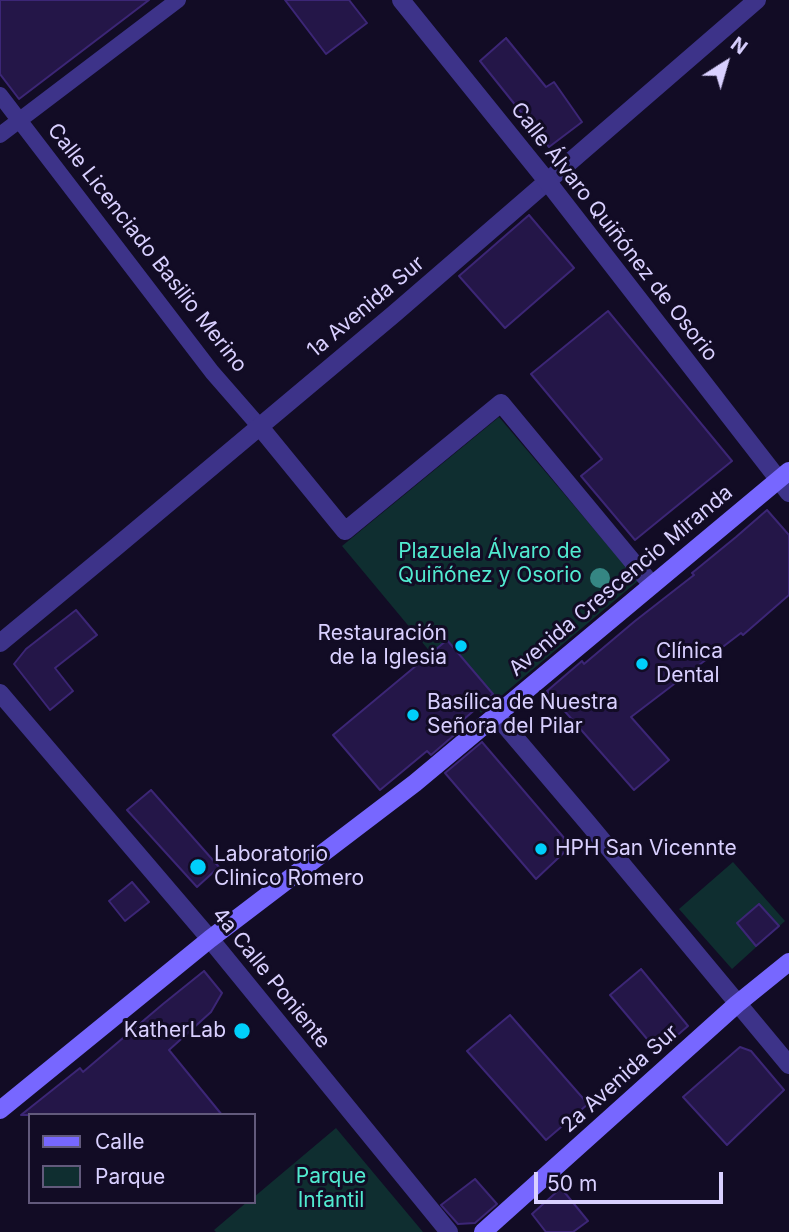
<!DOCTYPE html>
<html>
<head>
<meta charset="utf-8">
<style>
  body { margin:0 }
  #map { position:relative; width:789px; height:1232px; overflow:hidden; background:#120c25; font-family:Inter,sans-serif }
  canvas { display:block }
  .legend { position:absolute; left:28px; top:1113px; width:228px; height:91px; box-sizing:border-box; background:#120c25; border:2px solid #625a7c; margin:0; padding:9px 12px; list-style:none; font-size:21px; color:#d9d0ff }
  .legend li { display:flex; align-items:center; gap:14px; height:35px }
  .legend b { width:35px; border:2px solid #625a7c }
  .north { position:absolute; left:691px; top:28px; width:70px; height:70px; -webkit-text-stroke:5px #120c25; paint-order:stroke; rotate:37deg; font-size:19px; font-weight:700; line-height:28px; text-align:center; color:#d9d0ff }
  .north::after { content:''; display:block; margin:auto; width:24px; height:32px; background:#d9d0ff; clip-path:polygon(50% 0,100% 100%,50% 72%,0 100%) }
  .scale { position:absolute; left:534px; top:1172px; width:189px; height:32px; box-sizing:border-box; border:4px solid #d9d0ff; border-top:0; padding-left:9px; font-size:21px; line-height:24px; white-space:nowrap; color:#d9d0ff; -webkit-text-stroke:5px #120c25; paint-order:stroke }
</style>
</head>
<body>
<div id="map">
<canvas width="789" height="1232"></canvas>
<ul class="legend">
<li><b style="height:9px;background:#7767ff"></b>Calle</li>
<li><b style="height:19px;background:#0f2e30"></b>Parque</li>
</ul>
<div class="north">N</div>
<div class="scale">50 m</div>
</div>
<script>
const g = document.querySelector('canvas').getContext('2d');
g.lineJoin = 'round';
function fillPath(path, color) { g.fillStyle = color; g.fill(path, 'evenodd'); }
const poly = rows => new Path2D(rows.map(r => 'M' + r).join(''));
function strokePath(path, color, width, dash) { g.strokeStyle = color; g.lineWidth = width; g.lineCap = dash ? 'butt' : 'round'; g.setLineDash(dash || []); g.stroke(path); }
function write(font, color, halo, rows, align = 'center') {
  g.font = font + ' Inter,sans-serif'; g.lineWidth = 6; g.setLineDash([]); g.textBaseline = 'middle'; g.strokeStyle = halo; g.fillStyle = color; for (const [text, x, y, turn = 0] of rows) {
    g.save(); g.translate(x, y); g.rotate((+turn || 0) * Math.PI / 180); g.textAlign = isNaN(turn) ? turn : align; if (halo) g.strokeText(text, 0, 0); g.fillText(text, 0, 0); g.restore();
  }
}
fillPath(poly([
  [499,417,638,581,481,713,342,546],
  [733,862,785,921,732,969,679,909],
  [336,1128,423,1232,216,1232,214,1230,247,1202,254,1202,254,1197]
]), '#0f2e30');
const building = poly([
  [0,0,149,0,19,99,0,74,0,0],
  [285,0,349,0,367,23,326,54,285,0],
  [506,38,546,87,554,82,582,122,549,147,480,61,506,38],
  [529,215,574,268,505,328,459,276,529,215],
  [608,311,732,461,635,540,581,476,602,459,531,374,608,311],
  [767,510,789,535,789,595,743,635,741,633,631,717,669,760,634,790,547,691,582,661,584,664,635,621,694,575,692,573,736,537,767,510],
  [76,610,97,635,55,668,73,691,50,710,14,664,26,649,76,610],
  [447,640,493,694,463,720,467,724,431,755,427,751,380,790,333,735,447,640],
  [482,742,571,846,536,879,445,773,482,742],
  [151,790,219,867,197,887,127,810,151,790],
  [132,882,149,902,125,921,109,901,132,882],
  [759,904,779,926,756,946,737,923,759,904],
  [641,969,688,1026,658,1052,610,995,641,969],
  [204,971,222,993,211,1012,169,1050,222,1115,21,1115,80,1068,83,1072,163,1004,204,971],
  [510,1015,588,1104,546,1140,467,1051,510,1015],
  [740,1047,751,1051,784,1090,727,1145,683,1097,740,1047],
  [475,1179,497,1204,475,1223,458,1224,441,1205,475,1179],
  [561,1188,588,1221,573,1232,546,1232,532,1214,561,1188]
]);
fillPath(building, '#241648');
strokePath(building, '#3c2676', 2);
strokePath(poly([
  [0,95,212,372,260,427],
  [0,135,178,0]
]), '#3d3389', 16);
strokePath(poly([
  [260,427,345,531,501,403,652,585],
  [0,643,116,547,394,314,757,0],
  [0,693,210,939,449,1232],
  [496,715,587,822,789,1065]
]), '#3d3389', 18);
strokePath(poly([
  [401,0,547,181,789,493]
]), '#3d3389', 18);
strokePath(poly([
  [0,1110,210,939,415,783,789,471],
  [483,1232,737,1004,789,962]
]), '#7767ff', 18);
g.fillStyle = '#358683';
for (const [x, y] of [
  [600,578]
]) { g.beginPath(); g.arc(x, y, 10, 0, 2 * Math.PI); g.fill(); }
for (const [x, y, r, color] of [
  [461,646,7,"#00cffb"],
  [642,664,7,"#00cffb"],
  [413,715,7,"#00cffb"],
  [541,849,7,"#00cffb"],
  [198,867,9,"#00cffb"],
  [242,1031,9,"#00cffb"]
]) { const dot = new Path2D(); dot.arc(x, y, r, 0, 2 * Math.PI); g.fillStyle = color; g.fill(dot); strokePath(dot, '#120c25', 2.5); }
write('21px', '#d9d0ff', '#120c25', [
  ["Calle Álvaro Quiñónez de Osorio",614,232,52],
  ["Calle Licenciado Basilio Merino",147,248,52],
  ["1a Avenida Sur",366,307,-40],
  ["Avenida Crescencio Miranda",621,581,-40],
  ["4a Calle Poniente",271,978,51],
  ["2a Avenida Sur",620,1079,-42]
]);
write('21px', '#51ead0', '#120c25', [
  ["Plazuela Álvaro de",490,552],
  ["Quiñónez y Osorio",490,576],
  ["Parque",331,1177],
  ["Infantil",331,1201]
]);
write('21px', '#d9d0ff', '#120c25', [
  ["Restauración",447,634,"right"],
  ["de la Iglesia",447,658,"right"],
  ["Clínica",656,652],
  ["Dental",656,676],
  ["Basílica de Nuestra",427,703],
  ["Señora del Pilar",427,727],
  ["HPH San Vicennte",555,849],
  ["Laboratorio",214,855],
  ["Clinico Romero",214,879],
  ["KatherLab",226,1031,"right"]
], 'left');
</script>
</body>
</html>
